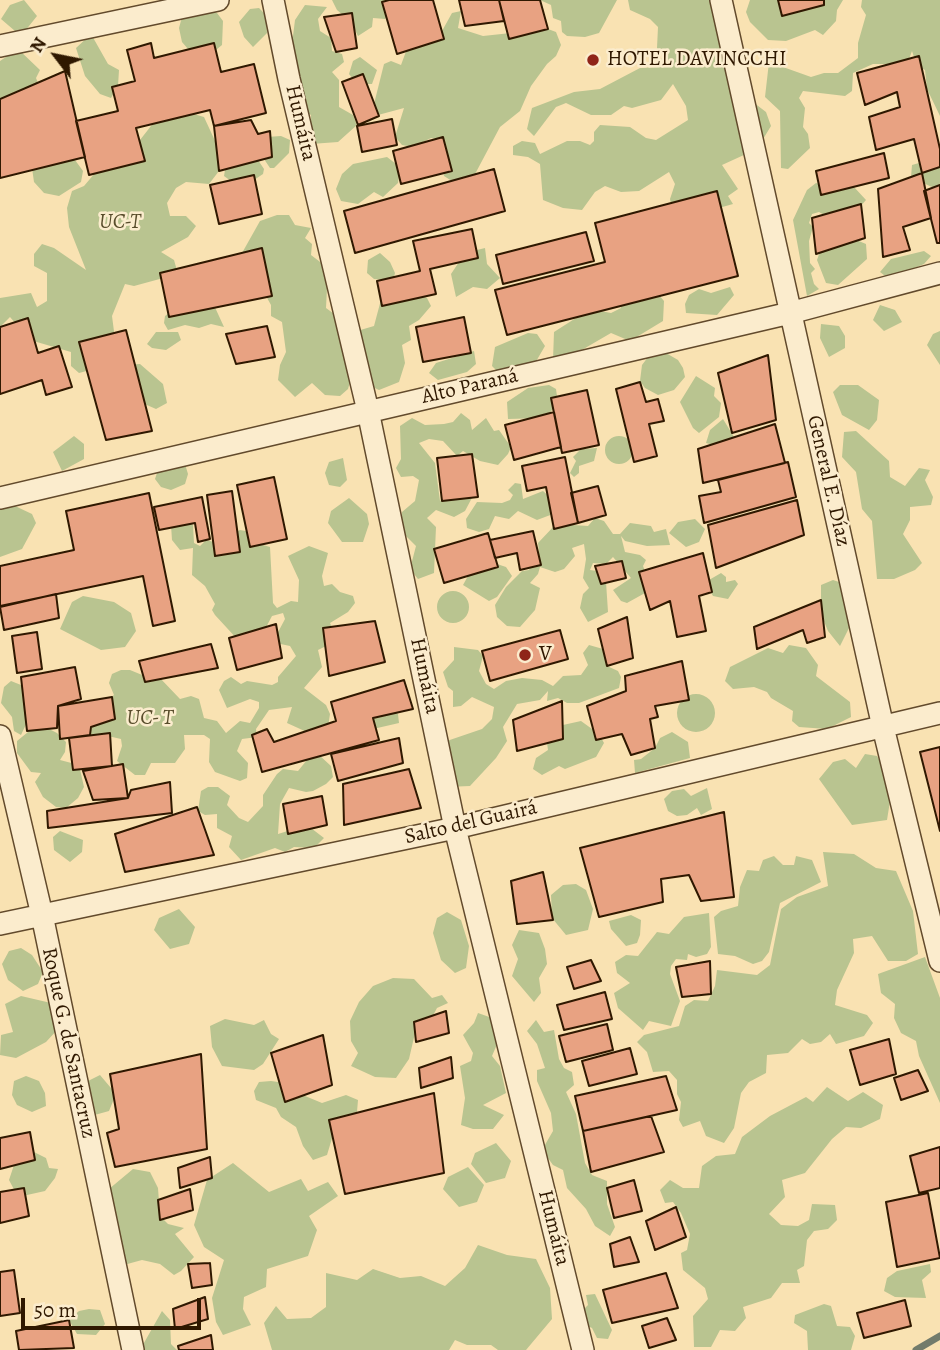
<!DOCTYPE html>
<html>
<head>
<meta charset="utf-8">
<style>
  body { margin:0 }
  #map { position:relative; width:940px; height:1350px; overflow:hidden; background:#f9e2b2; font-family:Alegreya,serif }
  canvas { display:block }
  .north { position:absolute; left:21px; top:21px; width:70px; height:70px; -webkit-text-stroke:5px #fbeccd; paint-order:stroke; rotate:302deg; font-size:19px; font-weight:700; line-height:28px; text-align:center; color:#2f1800 }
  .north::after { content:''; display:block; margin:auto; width:24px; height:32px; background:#2f1800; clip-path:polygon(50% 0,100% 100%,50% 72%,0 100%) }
  .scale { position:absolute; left:21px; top:1298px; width:180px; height:32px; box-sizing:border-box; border:4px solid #2f1800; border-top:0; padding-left:9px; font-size:21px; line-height:24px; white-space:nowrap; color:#2f1800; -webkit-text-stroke:5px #fbeccd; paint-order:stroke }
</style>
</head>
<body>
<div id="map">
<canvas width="940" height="1350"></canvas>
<div class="north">N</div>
<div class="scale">50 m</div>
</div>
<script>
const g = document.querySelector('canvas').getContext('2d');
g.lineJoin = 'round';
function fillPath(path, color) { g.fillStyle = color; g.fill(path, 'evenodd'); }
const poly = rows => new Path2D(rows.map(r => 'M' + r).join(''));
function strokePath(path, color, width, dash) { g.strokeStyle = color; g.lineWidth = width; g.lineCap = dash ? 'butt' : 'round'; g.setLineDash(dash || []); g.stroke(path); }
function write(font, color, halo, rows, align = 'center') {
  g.font = font + ' Alegreya,serif'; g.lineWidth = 5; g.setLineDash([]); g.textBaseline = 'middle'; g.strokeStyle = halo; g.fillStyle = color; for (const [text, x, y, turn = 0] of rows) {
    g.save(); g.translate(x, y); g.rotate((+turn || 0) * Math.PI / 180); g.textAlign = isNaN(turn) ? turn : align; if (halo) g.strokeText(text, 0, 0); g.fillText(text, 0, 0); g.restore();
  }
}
fillPath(poly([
  [24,0,37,16,25,31,15,31,1,19,10,5],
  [332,0,401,0,385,19,373,18,372,27,358,36,351,22,337,10],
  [540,0,617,0,599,33,585,37,567,36,562,32,561,21,553,18,551,5],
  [628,0,718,0,749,99,766,112,771,126,757,149,722,165,738,189,728,196,733,204,701,213,672,209,670,199,675,184,669,172,639,191,621,192,605,186,595,192,582,210,563,208,543,200,540,164,528,157,513,155,513,146,522,141,535,143,540,154,567,141,580,141,590,145,594,141,594,132,600,125,630,127,646,138,656,140,688,120,686,106,673,84,661,100,632,108,624,106,611,115,591,115,566,103,556,107,534,136,527,129,532,108,574,92,600,89,640,68,659,67,663,54,657,48,658,27,650,19,630,10],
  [750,0,843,0,837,10,836,21,823,35,815,30,786,41,768,40,750,22,746,12],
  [862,0,940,0,940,116,927,89,925,70,917,66,912,51,909,59,891,64,873,64,853,73,852,91,845,96,803,91,799,98,805,108,803,127,808,134,810,148,788,169,781,168,780,111,765,97,769,62,811,77,824,73,838,73,858,58,858,43,866,15,861,7],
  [193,4,217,13,223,21,222,45,211,54,194,56,182,42,179,28,182,17],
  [305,5,327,7,318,19,320,31,331,38,332,51,342,54,344,62,332,72,339,80,339,107,353,115,357,125,338,142,311,144,311,115,305,111,287,45,293,36,295,20],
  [259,8,266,15,267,33,253,47,244,37,239,22,250,9],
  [461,11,458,28,483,36,548,29,556,32,561,45,556,56,547,64,531,86,520,111,500,127,474,176,455,183,444,176,437,139,431,138,413,147,402,145,395,137,404,108,378,115,373,108,384,64,391,61,401,65,408,46,425,34,442,31,452,13],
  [91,34,108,64,119,70,118,86,111,98,100,94,85,76,76,48],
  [18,49,40,70,36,78,40,88,0,117,0,61],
  [360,57,377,70,372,84,357,84,349,74,353,61],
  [180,110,204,117,216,143,219,171,209,184,186,182,176,188,167,203,170,216,186,216,196,226,188,237,161,252,174,260,178,274,134,286,125,284,112,316,115,339,94,369,79,373,71,366,71,352,30,340,10,317,0,327,0,298,31,293,37,307,47,301,47,273,34,266,34,254,42,244,54,248,86,270,69,227,67,208,72,191,84,186,95,173,132,164,140,140,158,117],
  [281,136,290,140,289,153,274,168,270,168,258,150,267,137],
  [67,149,83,171,81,182,59,196,44,193,34,182,32,168],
  [256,157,264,169,263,174,251,182,235,184,224,176,227,158],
  [387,157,400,167,398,183,383,197,374,192,358,204,341,201,336,189,342,174,353,164],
  [940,160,940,191,911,177,912,165,919,163,921,169],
  [839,182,854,187,866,200,852,216,831,219,819,212,812,214,809,223,813,227,809,241,810,263,815,269,811,273,814,284,819,289,807,296,793,220,807,190,816,183,826,186],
  [277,215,289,215,295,225,311,228,305,238,312,244,311,255,328,268,326,308,341,319,354,368,348,389,340,396,325,395,312,383,295,397,278,380,280,365,286,352,282,322,271,316,271,305,242,253,260,221],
  [849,237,866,244,867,259,838,285,826,283,817,260,822,246],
  [485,248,487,264,500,278,487,289,473,287,456,297,451,274,465,253],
  [924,251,931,256,924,264,889,279,880,272,891,259],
  [380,253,390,262,395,273,394,277,386,280,374,279,367,273,368,260],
  [646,280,664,301,663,321,630,341,611,333,568,358,553,360,554,332,590,309,611,313,621,308,618,296],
  [730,287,734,295,717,315,686,313,685,304,689,295,699,289,711,293],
  [412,291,427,298,431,306,419,320,409,326,411,340,402,345,405,363,399,382,379,390,362,382,357,331,374,326,382,296],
  [213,303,224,327,211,324,199,328,185,325,168,330,164,323,165,316,174,309],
  [880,305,895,310,902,322,884,331,873,320],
  [821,324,839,326,845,336,845,348,829,357,820,338],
  [940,331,940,365,927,345,933,334],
  [156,332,178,332,181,340,166,350,152,348,147,344],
  [528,333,537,334,545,346,531,370,498,372,492,366,495,347],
  [474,351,476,364,467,372,438,380,429,373,436,363],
  [651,353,666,353,678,360,683,368,685,377,674,390,658,395,645,388,640,381,642,365],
  [140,364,163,384,167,403,156,409,140,402,124,365],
  [696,376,715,388,714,396,721,403,719,417,699,433,693,428,680,402],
  [549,385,556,389,558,404,544,418,508,419,507,402,528,388],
  [840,385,858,385,879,400,877,420,869,430,842,415,833,392],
  [461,413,470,420,472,430,486,418,494,431,499,430,511,447,508,454,498,465,480,461,463,451,457,456,443,441,429,439,419,443,435,463,440,501,452,495,474,494,465,511,454,517,436,510,427,518,436,527,434,573,418,579,410,569,416,546,405,535,402,520,402,512,415,501,419,480,413,476,401,477,396,468,401,459,400,426,412,418,425,425,444,424,453,422],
  [723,419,734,437,721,447,706,443,710,430],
  [856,431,889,461,890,477,905,486,919,468,930,470,925,480,933,497,931,505,910,507,910,520,903,534,922,563,915,570,894,579,877,579,872,521,862,509,856,472,842,457,844,432],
  [74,436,84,444,84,459,62,471,53,452],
  '605 450a14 14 0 1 1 28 0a14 14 0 1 1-28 0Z',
  [597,448,594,461,579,466,579,473,574,477,570,473,576,461,573,457,581,449],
  [343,458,347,480,340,487,329,485,325,473,329,462],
  [185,464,188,474,185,484,171,490,161,487,155,479,159,467],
  [515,483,521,484,523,499,543,491,552,499,553,514,537,520,518,511,509,519,495,516,489,529,479,532,467,528,466,519,477,502,502,503,510,500,513,495,508,490],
  [349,498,367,514,369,524,363,542,342,542,328,523,331,511],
  [15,506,32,514,36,523,22,549,0,557,0,509],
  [595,518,604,521,613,534,620,534,630,523,651,526,654,532,666,529,670,545,647,546,625,541,621,536,625,552,640,555,646,560,643,566,649,582,645,593,627,603,621,601,613,590,631,578,613,557,606,564,593,563,590,570,597,571,606,582,608,612,588,622,580,608,583,594,589,588,583,578,586,559,584,544,572,548,575,556,564,569,555,572,540,567,538,574,530,583,540,588,535,610,520,627,507,626,497,617,495,605,506,587,522,571,529,570,539,552,538,543,555,525,564,521,573,525,588,526],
  [695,519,705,529,699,542,686,547,669,533,678,522],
  [188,520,193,525,194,543,200,546,206,540,214,542,240,530,251,532,256,543,270,547,273,603,277,608,291,601,298,602,299,580,288,556,309,546,328,553,322,576,324,586,332,584,340,592,353,596,355,603,348,612,330,623,333,630,328,645,318,650,322,667,304,688,326,705,330,714,328,727,309,733,287,723,292,707,269,710,256,729,257,737,242,739,237,751,248,763,247,778,240,781,215,772,209,762,210,739,204,735,184,735,185,749,175,763,151,763,145,775,135,775,117,761,122,746,121,739,108,736,90,742,86,736,86,728,107,700,114,695,109,683,112,674,121,670,130,670,147,677,159,677,180,699,191,696,199,699,204,718,217,721,226,733,240,721,250,723,259,708,259,702,250,699,227,708,219,690,224,681,231,677,241,684,247,681,272,685,278,682,278,677,296,656,290,646,276,643,276,636,285,619,283,613,272,616,263,633,238,640,215,615,212,610,215,604,205,586,192,575,193,548,180,550,172,540,171,525],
  [494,563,506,567,512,576,497,597,489,601,463,585,468,576],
  [721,573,726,577,726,582,735,580,738,584,728,599,713,596,708,587,709,580],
  [833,580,842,583,848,613,849,628,840,646,828,631,821,614,821,585],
  '437 607a16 16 0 1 1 32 0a16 16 0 1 1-32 0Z',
  [83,596,114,602,131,613,136,631,125,647,101,650,60,629,72,602],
  [589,645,603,649,607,666,618,671,621,677,619,688,579,703,567,703,558,698,547,701,548,691,540,700,517,704,503,727,507,741,496,758,470,786,446,787,438,744,482,729,492,719,494,707,472,697,461,706,453,707,453,691,448,687,443,672,454,660,454,647,478,650,483,656,479,671,486,684,494,689,506,681,522,678,542,680,553,686,563,676,581,675,588,665,583,653],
  [789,645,806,648,818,665,816,676,850,702,851,717,827,729,799,727,792,721,793,711,771,698,767,692,754,687,733,689,725,681,730,667,768,648,783,653],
  [11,681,26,687,29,718,21,735,14,731,12,717,1,703,4,687],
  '677 713a19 19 0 1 1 38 0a19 19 0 1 1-38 0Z',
  [389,707,398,714,399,723,373,729,369,711],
  [581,721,599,734,604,743,596,757,565,769,559,766,542,775,533,769,536,758,548,750,547,743,563,725],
  [33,728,49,729,57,733,66,742,65,752,60,760,79,765,84,787,78,798,66,808,56,807,43,797,35,782,41,773,31,772,17,753,17,741],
  [672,732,688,742,690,758,635,773,634,760,641,759,655,748,660,738],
  [318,754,331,766,333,777,326,784,313,791,306,792,289,788,280,804,278,834,307,825,324,838,314,848,294,847,285,852,275,848,241,860,229,847,232,836,217,828,217,814,205,815,198,811,201,791,208,787,218,787,230,796,227,805,239,818,248,822,263,806,263,795,277,774,283,769,298,771,311,755],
  [865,754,877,756,885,769,891,795,887,820,852,825,819,779,833,762,845,759,856,768],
  [707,788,712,809,701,815,697,808,687,815,677,816,668,811,664,799,672,791,684,789,691,796],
  [60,831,83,840,82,852,70,862,54,850,53,837],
  [823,852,854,854,876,868,896,871,913,911,918,954,906,961,888,961,872,936,853,939,854,953,837,990,835,1005,867,1015,873,1023,864,1036,836,1044,830,1034,821,1042,810,1044,802,1039,788,1053,767,1055,766,1073,749,1082,741,1093,734,1128,724,1143,706,1136,700,1121,683,1127,679,1120,681,1102,677,1094,677,1080,669,1071,653,1072,647,1052,637,1042,644,1035,679,1026,685,1006,694,1000,708,1001,715,986,717,970,757,975,770,965,781,909,797,897,828,886],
  [774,856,783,865,794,865,796,856,812,860,821,882,780,903,769,952,762,961,753,964,735,956,718,954,714,917,721,911,738,906,740,887,747,870,759,871,763,860],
  [576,884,586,890,593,909,588,930,566,935,552,918,551,895,563,885],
  [179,909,195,927,189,944,170,949,154,930,159,918],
  [447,912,461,920,469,946,466,968,455,973,441,960,433,933,437,918],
  [709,913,711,947,707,954,696,957,688,954,687,960,676,959,671,966,670,974,680,1001,671,1026,649,1021,643,1030,618,1008,614,993,630,983,617,973,615,962,626,955,638,956,657,932,669,934,684,917],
  [631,915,641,920,640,935,637,943,626,946,611,929,609,921],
  [519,930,539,933,545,949,547,964,539,978,541,993,534,1002,512,976,518,959,512,945],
  [21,948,32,955,43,972,38,984,23,991,8,980,2,964,9,951],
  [925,957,940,998,940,1103,919,1056,916,1041,901,1033,894,1018,895,1004,881,993,878,974],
  [393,978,414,979,432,998,442,995,448,1003,437,1008,428,1025,415,1033,409,1059,396,1078,375,1077,351,1066,358,1053,351,1041,350,1021,359,1002,373,986],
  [21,996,51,1003,58,1029,46,1042,16,1058,0,1055,1,1035,13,1032,5,1004],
  [478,1013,506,1023,492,1056,500,1066,506,1093,483,1105,504,1115,493,1129,473,1129,461,1125,465,1098,460,1066,471,1061,473,1053,463,1035,474,1023],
  [225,1019,254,1025,264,1020,271,1034,279,1039,263,1064,254,1070,222,1066,212,1047,210,1026],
  [536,1020,544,1032,554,1030,559,1059,564,1068,572,1072,574,1085,566,1092,576,1114,585,1163,592,1175,607,1181,607,1204,615,1227,610,1236,595,1226,586,1209,567,1188,563,1170,553,1165,542,1150,553,1131,551,1113,537,1081,537,1070,545,1068,537,1044,527,1031],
  [100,1075,116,1094,109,1111,91,1116,80,1085],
  [26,1076,39,1081,45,1093,46,1106,32,1112,17,1105,12,1095,14,1081],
  [271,1081,285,1083,293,1091,322,1103,346,1095,358,1100,356,1124,333,1135,327,1155,313,1160,303,1146,296,1127,281,1117,276,1108,256,1100,254,1091,259,1082],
  [827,1087,848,1101,863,1092,883,1105,880,1119,861,1128,846,1127,832,1139,805,1173,782,1180,785,1197,769,1214,781,1225,798,1226,809,1220,812,1204,835,1205,837,1220,828,1229,814,1231,807,1240,804,1266,797,1270,800,1283,782,1283,771,1298,743,1307,746,1318,735,1331,720,1330,711,1347,694,1347,693,1316,708,1299,705,1288,683,1270,681,1253,687,1250,690,1234,681,1213,673,1202,665,1203,660,1190,670,1180,683,1188,699,1188,702,1166,716,1156,735,1154,742,1137,770,1116,806,1097,813,1102],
  [496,1143,511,1161,505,1178,486,1183,471,1164,475,1153],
  [34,1152,46,1158,49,1168,58,1169,55,1178,45,1191,18,1197,9,1180,14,1165,21,1158],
  [233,1163,269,1192,301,1179,308,1191,328,1182,338,1196,309,1216,317,1230,308,1256,267,1269,266,1287,244,1297,243,1309,251,1325,223,1335,216,1322,212,1298,224,1260,204,1247,194,1225,207,1180],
  [468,1167,484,1185,477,1202,459,1207,443,1189,448,1177],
  [133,1169,150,1172,158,1188,160,1216,168,1224,184,1228,175,1234,194,1257,181,1271,174,1275,160,1264,142,1260,120,1266,109,1189],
  [478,1245,507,1255,536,1259,550,1288,552,1319,526,1350,498,1350,491,1345,467,1345,455,1340,449,1350,272,1350,264,1323,276,1306,287,1319,311,1318,326,1307,326,1273,357,1280,373,1269,400,1278,421,1276,445,1286,465,1268],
  [930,1264,931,1272,922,1280,926,1298,895,1297,884,1291,887,1278,897,1271],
  [595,1294,612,1330,608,1339,597,1338,592,1328,583,1324,582,1311,588,1305,586,1295],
  [824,1304,831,1306,837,1326,850,1327,855,1336,851,1350,808,1350,807,1331,794,1323,795,1315],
  [89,1309,100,1310,105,1324,96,1335,77,1334,69,1320,79,1311],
  [162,1311,170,1320,171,1344,177,1350,140,1350]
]), '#b9c490');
strokePath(poly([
  [916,1350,940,1336]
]), '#727b6b', 7);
const building = poly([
  [389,0,433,0,444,39,397,54,382,2,389,0],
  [459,0,499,0,504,21,465,26,459,0],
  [499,0,540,0,548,29,509,39,499,0],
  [778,0,824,0,824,5,782,16,778,0],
  [352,13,357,48,336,52,324,17,352,13],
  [151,43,154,58,214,43,221,72,254,64,266,113,214,126,210,110,136,128,145,161,89,175,76,121,118,111,112,87,135,81,127,50,151,43],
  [919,56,940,149,940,167,922,173,914,139,876,150,869,117,900,107,897,92,865,105,857,73,919,56],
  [65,71,85,157,0,178,0,99,65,71],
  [363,74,379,116,358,125,342,82,363,74],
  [392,119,397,145,362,152,357,126,392,119],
  [251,120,258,134,270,131,272,157,219,171,214,126,251,120],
  [443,137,452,171,401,184,393,151,443,137],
  [884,153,889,178,821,195,816,171,884,153],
  [494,169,505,211,355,253,344,211,494,169],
  [922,173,931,218,903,227,910,250,883,257,878,189,922,173],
  [254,175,262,214,219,224,210,185,254,175],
  [940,185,940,243,937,243,924,191,940,185],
  [717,191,738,276,507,335,495,290,605,262,595,223,717,191],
  [861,204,865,238,816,254,812,218,861,204],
  [472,229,478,258,430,269,436,294,382,306,377,281,420,271,413,241,472,229],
  [586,232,594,261,503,284,496,255,586,232],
  [262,248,272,296,169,317,160,273,262,248],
  [464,317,471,353,423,362,416,327,464,317],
  [28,318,38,353,59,346,72,387,46,395,42,380,0,394,0,327,28,318],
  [267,326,275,357,236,364,226,334,267,326],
  [126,330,152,431,106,440,79,342,126,330],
  [768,355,776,420,732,433,718,373,768,355],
  [640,382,646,402,658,399,664,421,649,424,657,456,634,462,616,389,640,382],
  [587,390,599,445,562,453,551,398,587,390],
  [554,412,561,447,514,460,505,425,554,412],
  [775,424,785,463,703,483,698,449,775,424],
  [472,454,478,497,442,501,437,458,472,454],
  [565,457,578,523,554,529,546,487,527,491,522,466,565,457],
  [788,462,796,497,704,523,699,496,721,492,718,480,788,462],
  [274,477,287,539,250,547,237,485,274,477],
  [598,486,606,515,578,523,571,493,598,486],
  [232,491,240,552,215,556,207,495,232,491],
  [149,493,175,621,153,626,143,576,0,606,0,566,74,550,66,511,149,493],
  [202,497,210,539,198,542,195,523,159,530,154,507,202,497],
  [797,500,804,535,716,568,708,525,797,500],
  [533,531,541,565,520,570,517,553,495,558,490,540,533,531],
  [488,533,498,567,444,583,434,549,488,533],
  [703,553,712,592,699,596,706,631,677,637,670,601,650,610,639,572,703,553],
  [622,561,626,578,601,584,595,566,622,561],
  [56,594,59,618,4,630,0,607,56,594],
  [821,600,825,637,807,643,803,630,757,649,754,627,821,600],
  [627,617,633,658,607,666,598,629,627,617],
  [375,621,385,662,329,676,323,628,375,621],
  [276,624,282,658,237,670,229,638,276,624],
  [560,630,568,659,490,681,482,651,560,630],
  [37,632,42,669,17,673,12,636,37,632],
  [211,644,218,668,145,682,139,661,211,644],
  [682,661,689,700,655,706,658,717,650,719,655,748,631,755,622,734,596,740,587,706,626,691,625,676,682,661],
  [75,667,81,699,58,706,57,728,27,731,21,677,75,667],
  [404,680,413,709,373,718,379,740,262,772,252,735,267,729,274,742,336,721,331,702,404,680],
  [112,697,115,719,91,727,90,735,60,739,58,706,112,697],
  [562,701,563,739,517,751,513,720,562,701],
  [110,733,112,766,73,770,69,738,110,733],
  [399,738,403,763,338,781,331,754,399,738],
  [940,747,940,831,920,752,940,747],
  [123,764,128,798,93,800,83,771,123,764],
  [409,769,421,808,344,825,343,784,409,769],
  [170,782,172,813,48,828,47,811,128,798,131,790,170,782],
  [322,796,327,825,288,834,283,804,322,796],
  [197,807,214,855,125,872,115,834,197,807],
  [724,812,734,897,701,901,689,875,661,879,663,902,599,917,580,848,724,812],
  [543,872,553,920,517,924,511,881,543,872],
  [591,960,601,981,574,989,567,967,591,960],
  [710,961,711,994,682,997,676,967,710,961],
  [605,992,612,1019,564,1030,557,1005,605,992],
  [446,1011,449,1033,416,1042,414,1022,446,1011],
  [607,1024,613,1050,566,1062,559,1036,607,1024],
  [323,1035,332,1085,285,1102,271,1053,323,1035],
  [889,1039,896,1074,860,1085,850,1050,889,1039],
  [630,1048,637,1074,589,1086,582,1061,630,1048],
  [201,1054,207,1149,115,1167,107,1133,119,1129,110,1074,201,1054],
  [451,1057,453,1078,421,1088,419,1068,451,1057],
  [918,1070,928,1091,901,1100,894,1078,918,1070],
  [666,1076,677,1110,583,1131,575,1096,666,1076],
  [434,1093,444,1173,345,1194,329,1120,434,1093],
  [651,1116,664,1152,591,1172,583,1131,651,1116],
  [30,1132,35,1160,0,1169,0,1138,30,1132],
  [940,1147,940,1188,919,1193,910,1156,940,1147],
  [210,1157,212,1178,180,1188,178,1168,210,1157],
  [634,1180,642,1211,614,1218,607,1188,634,1180],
  [24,1188,29,1216,0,1223,0,1192,24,1188],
  [190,1189,193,1210,160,1220,158,1200,190,1189],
  [928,1193,940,1258,897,1267,886,1202,928,1193],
  [676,1207,686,1237,655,1250,646,1221,676,1207],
  [630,1237,639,1262,614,1267,610,1244,630,1237],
  [210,1263,212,1285,192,1288,188,1264,210,1263],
  [14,1270,20,1313,0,1316,0,1272,14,1270],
  [666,1273,678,1308,612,1323,603,1290,666,1273],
  [205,1297,208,1319,175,1329,173,1309,205,1297],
  [905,1300,911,1326,864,1338,857,1313,905,1300],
  [667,1318,676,1340,649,1348,642,1326,667,1318],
  [69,1320,74,1348,19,1350,16,1331,69,1320],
  [211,1335,213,1350,179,1350,178,1346,211,1335]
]);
fillPath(building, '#e8a282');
strokePath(building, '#2f1800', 2);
const minor = poly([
  [273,0,289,79,368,411,455,828,583,1350],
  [721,0,883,727,940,961],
  [0,46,218,0],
  [0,498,790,313,940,273],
  [0,736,42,915,133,1350],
  [0,924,455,828,940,713]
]);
strokePath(minor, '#624a2c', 24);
strokePath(minor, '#fbeccd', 21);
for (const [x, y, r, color] of [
  [593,60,7,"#8f2418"],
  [525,655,7,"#8f2418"]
]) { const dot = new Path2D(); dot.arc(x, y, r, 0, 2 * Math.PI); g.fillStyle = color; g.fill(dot); strokePath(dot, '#fbeccd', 2.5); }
write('21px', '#2f1800', '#fbeccd', [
  ["HOTEL DAVINCCHI",607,60],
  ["V",539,655]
], 'left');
write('21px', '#2f1800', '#fbeccd', [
  ["Humáita",300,123,77],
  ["Alto Paraná",470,387,-13],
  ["General E. Díaz",828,481,77],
  ["Humáita",424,676,78],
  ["Salto del Guairá",471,823,-13],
  ["Roque G. de Santacruz",68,1043,78],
  ["Humáita",553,1228,76]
]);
write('italic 21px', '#584c2b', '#fbeccd', [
  ["UC-T",120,223],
  ["UC- T",150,719]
]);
</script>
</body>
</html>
